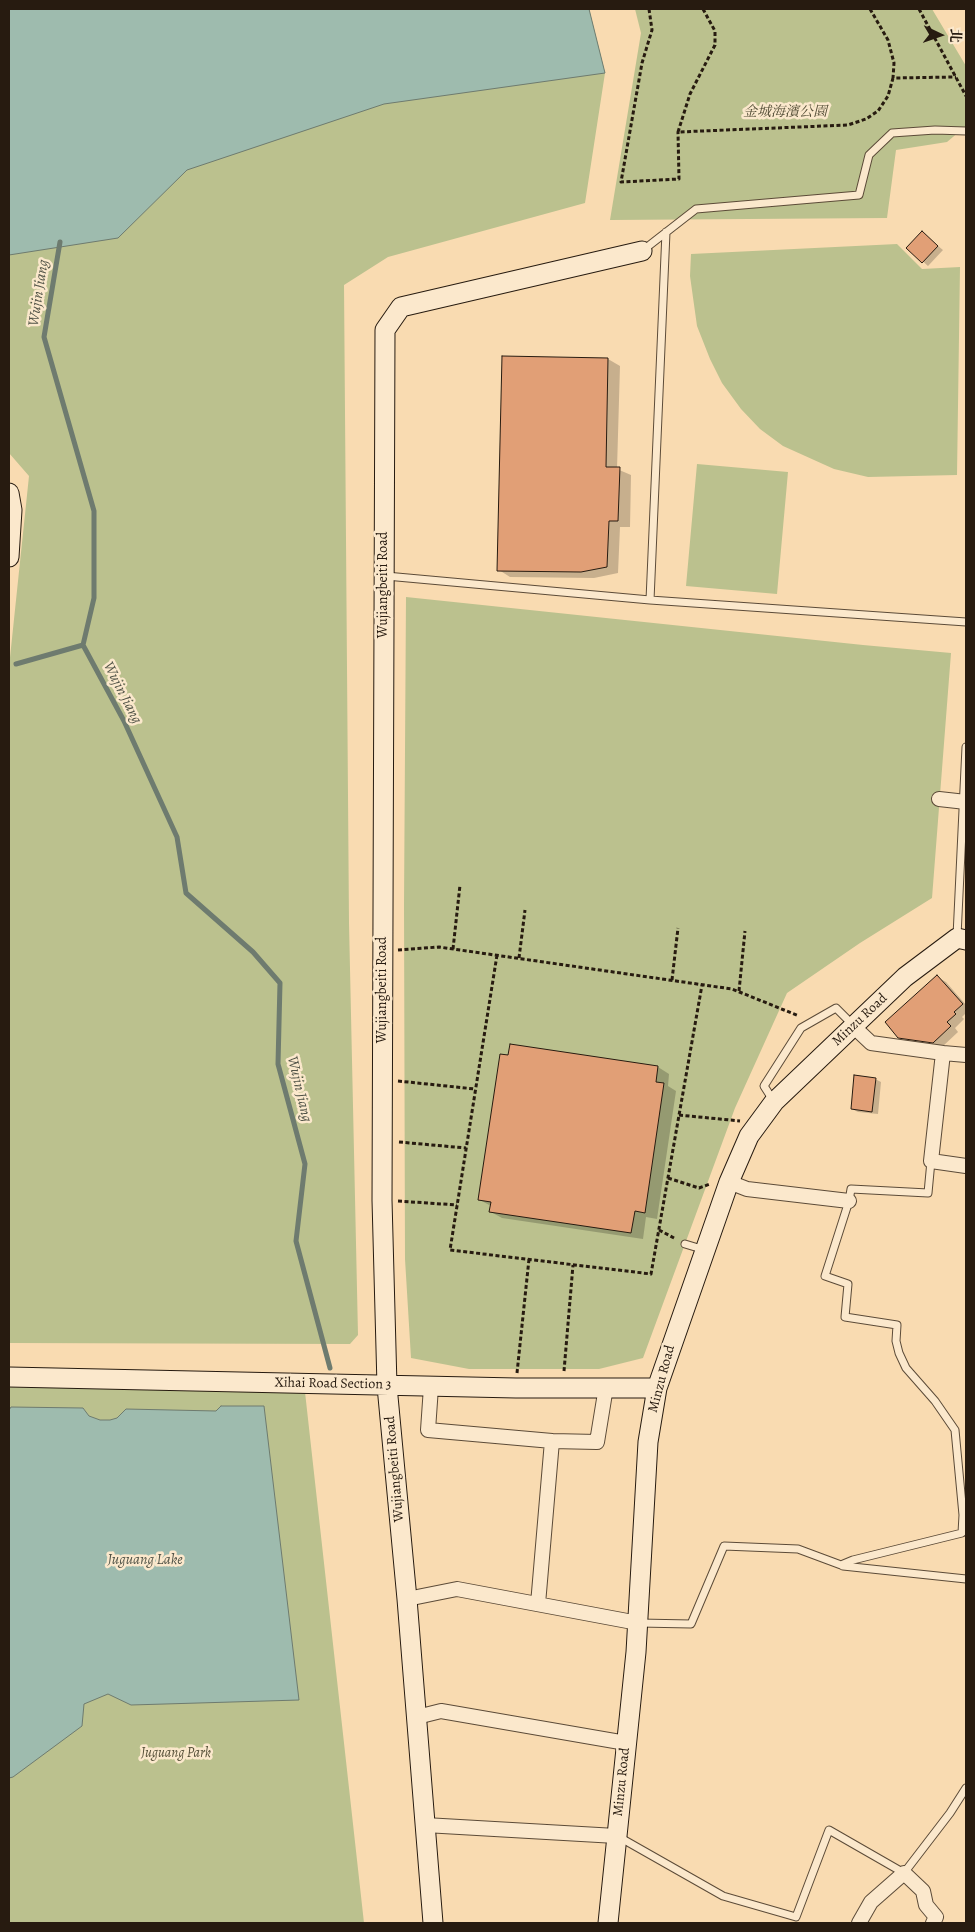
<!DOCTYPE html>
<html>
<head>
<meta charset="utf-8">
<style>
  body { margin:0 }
  #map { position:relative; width:975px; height:1932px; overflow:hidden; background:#f9dbb1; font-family:Alegreya,"Noto Serif TC",serif }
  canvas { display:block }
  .frame { position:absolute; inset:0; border:10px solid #271b10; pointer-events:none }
  .north { position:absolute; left:915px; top:10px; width:50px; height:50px; -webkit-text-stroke:4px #fbe8cc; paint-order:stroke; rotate:93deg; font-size:14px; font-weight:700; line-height:20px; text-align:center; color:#271b10 }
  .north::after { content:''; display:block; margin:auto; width:18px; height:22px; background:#271b10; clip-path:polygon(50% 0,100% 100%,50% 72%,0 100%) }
</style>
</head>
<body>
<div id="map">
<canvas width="975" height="1932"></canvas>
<div class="frame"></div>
<div class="north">北</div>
</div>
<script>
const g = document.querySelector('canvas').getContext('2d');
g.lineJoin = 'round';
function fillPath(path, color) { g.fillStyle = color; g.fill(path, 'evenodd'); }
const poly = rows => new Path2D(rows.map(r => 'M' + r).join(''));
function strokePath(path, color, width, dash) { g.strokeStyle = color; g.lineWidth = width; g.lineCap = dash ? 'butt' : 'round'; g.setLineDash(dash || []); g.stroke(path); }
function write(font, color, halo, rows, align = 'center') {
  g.font = font + ' Alegreya,"Noto Serif TC",serif'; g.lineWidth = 5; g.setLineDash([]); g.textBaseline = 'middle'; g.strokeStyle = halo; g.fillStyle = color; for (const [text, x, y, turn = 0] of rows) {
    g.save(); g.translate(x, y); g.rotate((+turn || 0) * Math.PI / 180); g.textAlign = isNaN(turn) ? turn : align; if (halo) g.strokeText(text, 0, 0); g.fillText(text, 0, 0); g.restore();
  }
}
fillPath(poly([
  [9,9,589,9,605,73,585,203,388,257,344,285,349,923,358,1335,350,1344,9,1343,9,667,29,476,9,453],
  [635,9,932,9,966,66,966,126,947,142,896,150,887,218,610,220,641,33],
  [897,244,922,269,960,267,957,475,868,477,834,469,783,446,760,429,741,409,722,383,710,359,697,326,690,276,691,254],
  [697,464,788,472,777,594,686,586],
  [406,597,863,645,951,653,932,898,860,943,787,993,735,1108,643,1358,599,1369,469,1369,411,1358,405,1259,404,904],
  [9,1387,305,1392,364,1923,9,1923]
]), '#bbc18e');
const water = poly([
  [9,9,589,9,605,73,384,104,187,170,118,238,9,255,9,9],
  [221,1406,264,1406,299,1700,131,1705,108,1694,84,1704,82,1726,13,1777,9,1778,9,1410,11,1407,83,1408,89,1416,100,1420,110,1420,117,1418,126,1409,216,1411,221,1406]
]);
fillPath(water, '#9ebbae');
strokePath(water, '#6e7b6f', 1);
fillPath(poly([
  [922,233,943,250,928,266,908,248],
  [608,359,620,366,617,469,631,475,630,527,620,527,618,573,594,578,510,577,499,570],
  [937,977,946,982,966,1005,966,1013,962,1017,964,1019,955,1028,958,1032,942,1047,908,1042,899,1037],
  [658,1067,669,1074,668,1086,676,1091,657,1219,646,1217,643,1239,502,1218,491,1212,491,1206,480,1200],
  [875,1079,881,1082,878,1114,858,1112,852,1109]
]), '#0003');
strokePath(poly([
  [60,242,44,337,94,511,94,598,83,645,124,721,177,837,186,893,253,952,280,983,278,1064,305,1164,296,1241,330,1368],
  [16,664,83,645]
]), '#6e7b6f', 5);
const building = poly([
  [922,231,938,246,922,263,906,248,922,231],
  [502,356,608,358,606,467,620,467,618,521,609,521,607,567,581,572,497,571,502,356],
  [937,975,963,1004,954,1012,956,1014,947,1022,951,1026,933,1043,898,1038,885,1022,937,975],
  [510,1044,658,1066,656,1082,664,1083,645,1213,635,1211,631,1233,489,1212,491,1202,478,1200,500,1054,508,1055,510,1044],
  [854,1075,876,1078,872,1112,851,1109,854,1075]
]);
fillPath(building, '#e19f76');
strokePath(building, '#271b10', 1);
const lane = poly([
  [642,251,696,209,859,195,869,155,892,133,935,130,966,131],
  [386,576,650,600,966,622],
  [650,600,666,232],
  [957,936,966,747],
  [773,1100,764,1086,801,1028,836,1008,853,1025],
  [685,1244,705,1250],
  [843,1566,966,1579],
  [639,1623,691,1624,724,1546,798,1549,841,1565,853,1560,962,1533,963,1515,955,1430,935,1401,906,1368,899,1353,896,1341,897,1325,845,1317,848,1284,825,1276,849,1201,851,1189,928,1193,931,1161],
  [619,1837,723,1896,796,1917,829,1830,904,1873,950,1813,966,1788]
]);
const street = poly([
  [939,799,966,802],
  [853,1026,871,1043,943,1053,931,1161,966,1166],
  [943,1053,966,1055],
  [729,1182,747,1189,849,1201],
  [431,1387,428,1430,552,1441],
  [407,1599,457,1589,638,1623],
  [538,1604,552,1441,597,1442,606,1387],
  [417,1717,441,1711,626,1743],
  [425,1825,616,1836],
  [859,1923,871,1902,904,1873,923,1891,926,1905,936,1917,933,1923]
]);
const secondary = poly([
  [9,493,12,510,9,557],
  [9,1377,516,1388,657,1388],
  [433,1923,407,1599,387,1386,382,1200,385,330,401,307,642,251],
  [608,1923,636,1652,648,1442,657,1388,729,1182,749,1136,774,1102,905,977,957,938,966,940]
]);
strokePath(lane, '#5c4b38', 9);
strokePath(street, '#5c4b38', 16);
strokePath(secondary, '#271b10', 21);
strokePath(poly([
  [649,9,652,30,642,63,621,182,679,179,678,132],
  [703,9,715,31,715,45,690,94,678,132,848,125,866,119,878,111,888,96,893,78],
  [870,9,888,40,894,63,893,78,956,77],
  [919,9,966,96],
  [453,949,460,885],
  [398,950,439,947,732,989,799,1016],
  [497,955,450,1250,651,1274,702,985],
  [519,958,525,910],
  [672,980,678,928],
  [739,991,745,931],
  [398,1081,475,1089],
  [679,1115,740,1121],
  [399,1142,466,1148],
  [668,1178,699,1188,710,1184],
  [398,1201,457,1205],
  [659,1230,676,1239],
  [564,1371,573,1265],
  [517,1373,529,1259]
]), '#271b10', 3, [4, 2.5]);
strokePath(lane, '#fbe8cc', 7);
strokePath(street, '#fbe8cc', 14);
strokePath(secondary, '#fbe8cc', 19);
write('italic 14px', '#534d36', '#fbe8cc', [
  ["金城海濱公園",785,113],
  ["Juguang Park",176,1754]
]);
write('14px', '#271b10', '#fbe8cc', [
  ["Wujiangbeiti Road",384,585,-90],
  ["Wujiangbeiti Road",383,990,-90],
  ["Minzu Road",860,1020,-43],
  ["Minzu Road",662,1379,-75],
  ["Xihai Road Section 3",333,1384,1],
  ["Wujiangbeiti Road",395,1469,-95],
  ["Minzu Road",622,1782,-84]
]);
write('italic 15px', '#515347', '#fbe8cc', [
  ["Wujin Jiang",39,293,-81],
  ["Wujin Jiang",122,693,63],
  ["Wujin Jiang",299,1089,77],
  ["Juguang Lake",145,1560]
]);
</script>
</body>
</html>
